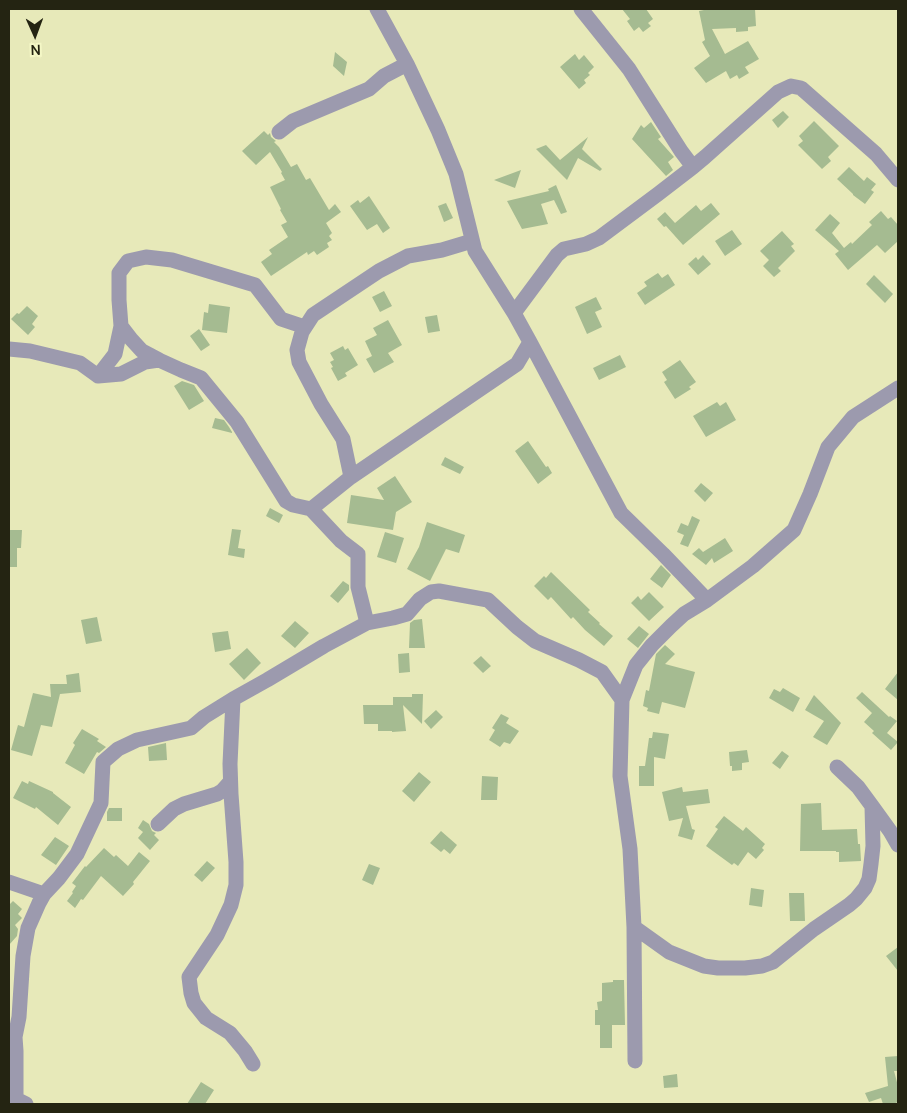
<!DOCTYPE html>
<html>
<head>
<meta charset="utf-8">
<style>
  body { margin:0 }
  #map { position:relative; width:907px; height:1113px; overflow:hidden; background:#e7e9b9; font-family:Manrope,sans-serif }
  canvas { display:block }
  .frame { position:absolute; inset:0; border:10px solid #242412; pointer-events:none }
  .north { position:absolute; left:10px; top:10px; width:50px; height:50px; -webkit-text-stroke:4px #f4f7c6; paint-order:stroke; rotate:178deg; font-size:14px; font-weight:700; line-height:20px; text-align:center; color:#242412 }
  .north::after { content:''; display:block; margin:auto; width:18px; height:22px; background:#242412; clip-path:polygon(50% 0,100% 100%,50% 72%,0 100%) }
</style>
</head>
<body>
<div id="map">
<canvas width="907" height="1113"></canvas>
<div class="frame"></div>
<div class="north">N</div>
</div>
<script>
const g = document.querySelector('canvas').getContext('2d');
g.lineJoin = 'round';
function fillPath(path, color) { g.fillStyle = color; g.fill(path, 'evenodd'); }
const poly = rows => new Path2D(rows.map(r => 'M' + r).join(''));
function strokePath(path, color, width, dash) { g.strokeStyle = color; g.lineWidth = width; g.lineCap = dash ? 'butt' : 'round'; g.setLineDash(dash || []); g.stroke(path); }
fillPath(poly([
  [622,9,646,9,653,19,648,23,651,26,643,32,639,27,634,31,627,21,630,19],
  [709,9,755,9,756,26,748,27,748,31,736,32,736,28,712,29,725,54,748,41,759,59,745,67,749,73,739,79,737,75,730,79,726,71,706,83,694,68,710,56,702,42,705,40,699,11],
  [335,52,347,62,344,76,333,66],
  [575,54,579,60,584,55,594,67,588,73,590,75,584,80,586,83,579,89,560,67],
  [783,111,789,117,778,128,772,120],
  [814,121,839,146,828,157,831,161,822,169,798,145,803,141,799,136],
  [651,122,661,137,658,139,674,157,668,162,673,170,666,176,632,139,641,125,644,128],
  [264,131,268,135,270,133,271,137,276,141,274,142,279,147,291,167,297,164,306,180,310,178,329,210,335,204,341,212,326,223,332,233,329,236,332,240,327,243,329,247,317,255,314,251,308,255,307,252,271,276,261,262,272,254,269,250,288,237,281,225,287,222,280,210,281,209,270,187,285,180,281,173,282,172,270,152,256,165,242,151],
  [588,137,582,149,602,169,600,171,578,158,567,180,536,149,546,145,560,160],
  [849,167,864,181,867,177,876,184,871,190,874,192,865,204,853,195,853,194,837,179],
  [521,170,515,188,494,180],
  [556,185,567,212,561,214,554,200,541,204,548,224,522,229,507,201,549,191,548,189],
  [369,196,390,228,383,233,377,224,367,230,350,206,358,200,360,203],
  [446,203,453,218,444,222,438,206],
  [711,203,720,214,683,245,666,226,664,227,657,219,665,212,675,223,696,205,701,211],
  [881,211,888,219,891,217,898,225,898,241,885,253,877,245,848,270,835,254,839,251,815,230,830,214,840,223,832,233,844,248,851,242,852,244,872,225,869,222],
  [732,230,742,244,725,256,715,241],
  [782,231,794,244,791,246,795,251,778,268,781,271,774,277,763,266,769,260,760,251],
  [703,255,711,264,698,275,688,264,696,257,698,260],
  [658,273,662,278,668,274,675,285,645,305,637,293,647,286,644,282],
  [874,275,893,294,885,303,866,284],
  [384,291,392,306,380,312,372,297],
  [596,297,602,309,595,312,602,327,587,334,575,307],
  [209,304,230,307,227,333,202,330,204,312,208,313],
  [27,306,38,316,32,324,35,327,28,335,11,319,17,313,19,314],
  [437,315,440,331,428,333,425,317],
  [388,320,402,345,388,353,394,362,374,373,366,359,372,356,365,341,377,335,373,328],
  [199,329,210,345,201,351,190,336],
  [343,346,345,350,348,348,358,365,345,373,347,376,338,381,331,368,333,367,330,362,334,360,330,353],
  [620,355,626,367,599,380,593,368],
  [680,360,696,382,689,387,691,389,675,399,664,382,667,380,662,372],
  [182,381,194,385,204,401,189,410,174,386],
  [717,402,720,406,726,402,736,420,706,437,693,416],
  [215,418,224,420,229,427,232,432,232,433,212,428],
  [528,441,546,467,548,466,552,473,538,484,515,451],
  [445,457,464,467,460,474,441,465],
  [395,476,412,502,396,512,393,530,347,523,351,495,384,500,377,488],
  [701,483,713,493,705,502,694,491],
  [270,508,283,515,279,523,266,516],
  [692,516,700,520,688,547,680,544,684,535,677,532,681,523,688,526],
  [427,522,465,535,459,553,446,549,430,581,407,569,419,547],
  [232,529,241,530,238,548,245,549,244,558,228,555],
  [9,530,22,530,21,548,17,548,17,567,9,567],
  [385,532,404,538,396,563,377,557],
  [725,538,733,551,714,563,712,558,706,565,692,554,699,548,703,552],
  [661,565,671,575,662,588,650,579],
  [551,572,590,610,588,612,600,623,599,624,613,636,604,646,585,630,573,617,571,619,551,597,548,600,534,586,544,576,546,578],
  [343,581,349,585,349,590,338,603,330,596],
  [649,592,664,607,649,621,631,603,638,596,641,600],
  [97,617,102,641,86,644,81,620],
  [422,619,425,648,409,648,410,623,414,620],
  [295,621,309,633,295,648,281,636],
  [639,626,649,634,638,648,627,639],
  [228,631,231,649,215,652,212,633],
  [665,645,675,654,665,664,695,672,685,708,662,702,659,714,647,711,648,708,643,706,646,690,649,691,656,654],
  [247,648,261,663,244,680,229,664],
  [409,653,410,672,399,673,398,654],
  [481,656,491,666,483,673,473,663],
  [898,672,898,700,885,689],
  [79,673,81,692,60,694,52,727,41,725,32,756,11,750,18,725,24,727,33,693,51,697,50,684,67,684,66,675],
  [783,688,800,698,793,712,769,698,774,689,780,692],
  [862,692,889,717,890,716,897,721,887,733,898,742,891,750,872,733,874,731,864,722,872,713,856,698],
  [412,694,423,694,422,724,403,705,406,731,392,732,392,731,378,731,378,724,364,724,363,705,393,705,393,697,412,697],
  [814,695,841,723,827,745,813,737,824,721,805,710],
  [436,710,443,717,431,729,424,721],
  [501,714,509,718,506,723,519,731,510,744,504,742,500,747,489,740,495,730,492,728],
  [82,729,99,739,97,741,106,747,99,753,97,752,84,774,65,763,75,745,73,743],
  [653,732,669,734,665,759,654,757,654,786,639,786,639,766,645,766,649,738,652,738],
  [166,743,167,760,149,761,148,747],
  [747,750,749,762,742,763,742,770,732,771,732,766,730,766,729,752],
  [782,751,789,756,780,769,772,763],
  [419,772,431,782,414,802,402,791],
  [482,776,498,777,497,800,481,800],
  [22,781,28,784,29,781,53,792,53,793,71,807,58,825,36,807,35,809,13,798],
  [682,787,683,792,708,789,710,803,686,806,692,829,695,830,692,840,678,836,683,818,669,821,662,792],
  [821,803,822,830,857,829,858,844,860,844,861,861,839,862,839,852,836,852,836,851,800,851,801,804],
  [109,808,122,808,122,821,107,821,107,812],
  [724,816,743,831,746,827,765,844,762,848,764,850,756,859,748,852,738,866,734,863,732,865,706,846,718,829,715,827],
  [143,820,149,824,152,831,156,833,154,835,159,840,150,850,138,838,143,832,138,828],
  [441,831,457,845,450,854,444,849,441,852,430,843],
  [55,837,69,846,56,865,41,855],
  [104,848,114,857,116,855,128,866,139,852,150,861,133,882,134,884,123,896,101,876,83,900,81,899,75,908,67,901,73,893,72,892,76,886,72,883,85,866,86,867],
  [207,861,215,868,202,882,194,875],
  [369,864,380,868,373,885,362,880],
  [751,888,764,890,762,907,749,905],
  [789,893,804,893,805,921,790,921],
  [13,901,22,909,18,914,22,918,15,925,18,929,17,936,9,945,9,905],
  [898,947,898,971,886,956],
  [613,980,624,980,625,1025,612,1025,612,1048,600,1048,600,1025,595,1025,595,1010,598,1010,597,1002,602,1001,602,983,613,982],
  [898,1056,898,1071,894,1071,898,1086,898,1102,893,1104,883,1104,881,1098,869,1102,865,1093,888,1086,885,1057],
  [677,1074,678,1087,664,1088,663,1076],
  [201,1082,214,1090,205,1104,187,1104]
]), '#a5bb91');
strokePath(poly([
  [377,9,407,64,438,130,456,174,475,251,514,313,530,342,621,513,663,554,707,600],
  [581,9,629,69,681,151,693,167,705,157,778,92,791,86,801,88,876,154,898,180],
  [279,132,293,121,369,89,384,76,407,64],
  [514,313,557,255,564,249,586,244,599,238,658,194,693,167],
  [121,326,131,339,142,351,159,360],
  [9,349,30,351,80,363,98,376,121,374,145,362,159,360,181,370,201,378,237,422,286,501,293,505,311,509],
  [98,376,115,354,121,326,119,300,119,273,128,261,146,257,172,260,255,285,281,319,305,327],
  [351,477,517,364,530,342],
  [367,623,358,587,358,554,341,541,311,509,351,477,343,439,321,404,299,362,297,350,302,332,313,315,379,271,408,256,442,250,472,241],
  [233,699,230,764,231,794,236,862,236,885,231,905,217,935,189,977,191,993,194,1003,206,1018,230,1033,245,1051,253,1064],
  [837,767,858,787,872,806,890,831,898,845],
  [158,824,174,809,184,804,217,794,222,791,230,782],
  [9,882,44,894],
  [634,927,669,952,704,966,718,968,745,968,762,966,773,962,814,929,849,905,856,899,865,888,869,879,871,864,873,846,872,806],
  [635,1061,634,927,630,849,620,776,622,700,636,665,652,645,671,626,684,614,707,600,753,566,794,530,810,494,828,447,853,417,898,388],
  [26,1104,16,1099,16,1051,15,1037,19,1017,23,956,28,928,39,903,44,894,59,878,77,854,101,803,103,762,118,749,137,740,191,728,204,717,233,699,267,680,324,646,367,623,393,618,407,614,420,599,431,592,439,591,488,600,517,627,535,641,579,660,602,672,622,700]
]), '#9c9aae', 15);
</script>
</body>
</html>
